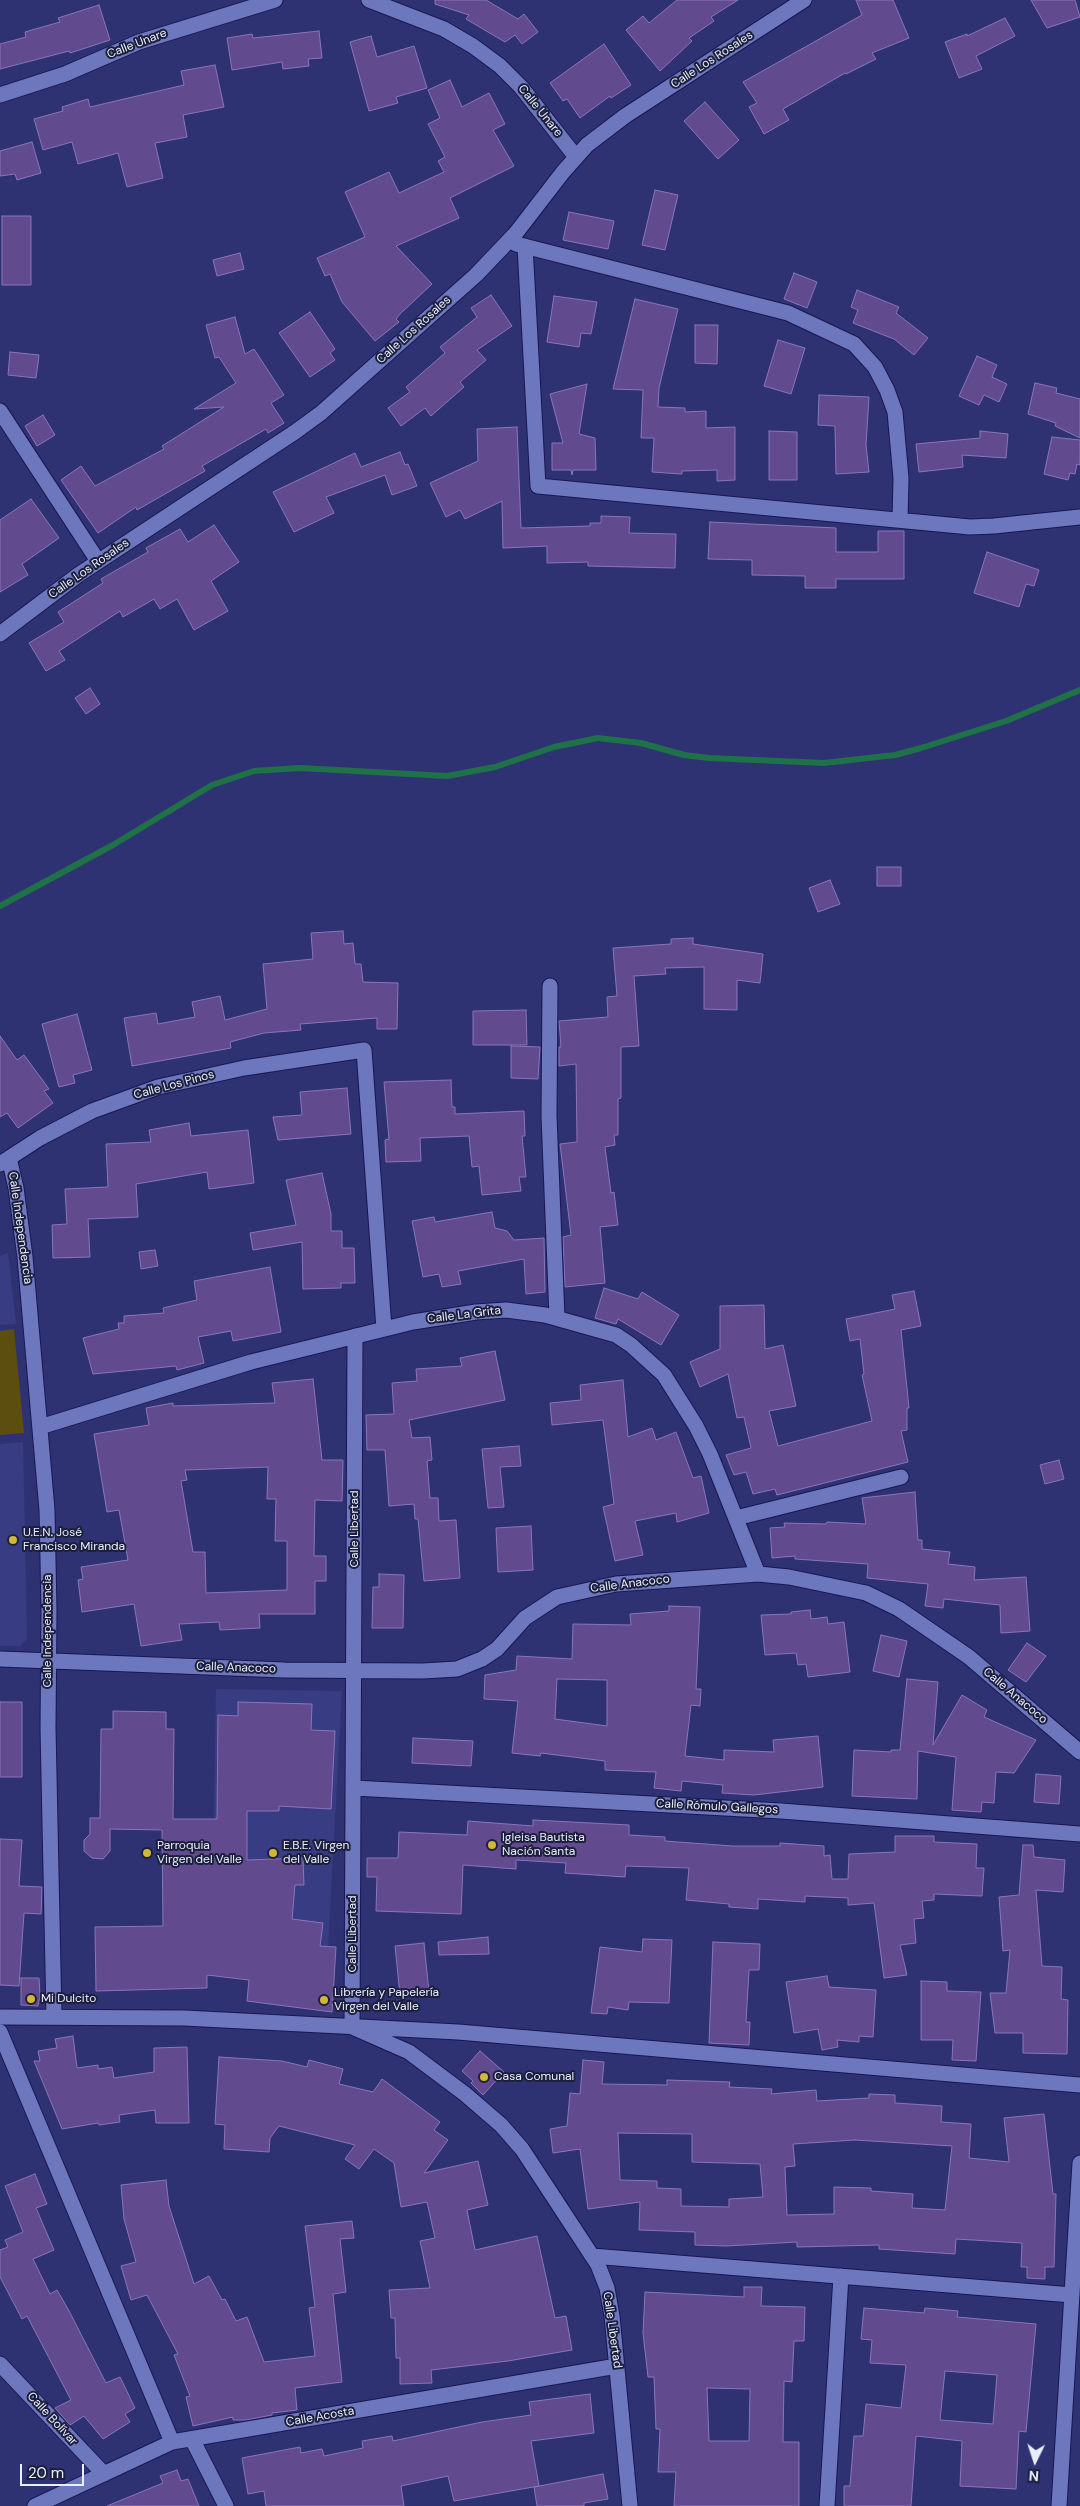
<!DOCTYPE html>
<html>
<head>
<meta charset="utf-8">
<style>
  body { margin:0 }
  #map { position:relative; width:1080px; height:2506px; overflow:hidden; background:#2f3272; font-family:"DM Sans",sans-serif }
  canvas { display:block }
  .north { position:absolute; left:1010px; top:2436px; width:50px; height:50px; -webkit-text-stroke:4px #1c1f3c; paint-order:stroke; rotate:184deg; font-size:14px; font-weight:700; line-height:20px; text-align:center; color:#eaedfd }
  .north::after { content:''; display:block; margin:auto; width:18px; height:22px; background:#eaedfd; clip-path:polygon(50% 0,100% 100%,50% 72%,0 100%) }
  .scale { position:absolute; left:20px; top:2464px; width:64px; height:22px; box-sizing:border-box; border:2px solid #eaedfd; border-top:0; padding-left:6px; font-size:15px; line-height:18px; white-space:nowrap; color:#eaedfd; -webkit-text-stroke:4px #1c1f3c; paint-order:stroke }
</style>
</head>
<body>
<div id="map">
<canvas width="1080" height="2506"></canvas>
<div class="north">N</div>
<div class="scale">20 m</div>
</div>
<script>
const g = document.querySelector('canvas').getContext('2d');
g.lineJoin = 'round';
function fillPath(path, color) { g.fillStyle = color; g.fill(path, 'evenodd'); }
const poly = rows => new Path2D(rows.map(r => 'M' + r).join(''));
function strokePath(path, color, width, dash) { g.strokeStyle = color; g.lineWidth = width; g.lineCap = dash ? 'butt' : 'round'; g.setLineDash(dash || []); g.stroke(path); }
function write(font, color, halo, rows, align = 'center') {
  g.font = font + ' "DM Sans",sans-serif'; g.lineWidth = 4; g.setLineDash([]); g.textBaseline = 'middle'; g.strokeStyle = halo; g.fillStyle = color; for (const [text, x, y, turn = 0] of rows) {
    g.save(); g.translate(x, y); g.rotate((+turn || 0) * Math.PI / 180); g.textAlign = isNaN(turn) ? turn : align; if (halo) g.strokeText(text, 0, 0); g.fillText(text, 0, 0); g.restore();
  }
}
fillPath(poly([
  [8,1253,16,1324,0,1325,0,1256],
  [23,1442,27,1639,20,1646,0,1646,0,1444],
  [216,1689,342,1691,328,1946,321,1946,320,1949,212,1937]
]), '#383c82');
fillPath(poly([
  [14,1329,24,1433,0,1435,0,1331]
]), '#5b4e0f');
strokePath(poly([
  [0,906,113,845,212,785,254,771,300,768,447,776,495,767,554,747,598,738,641,743,684,755,709,758,824,763,895,755,921,748,1006,721,1080,690]
]), '#1f7248', 6);
const building = poly([
  [435,0,486,0,518,19,524,14,538,32,522,44,515,35,505,42,466,19,469,15,435,4,435,0],
  [677,0,738,0,711,17,714,21,689,38,692,41,660,71,626,30,643,16,649,23,677,0],
  [856,0,893,0,909,38,872,53,876,59,846,74,845,73,783,109,789,120,764,134,749,107,757,103,743,82,862,15,856,0],
  [1031,0,1075,0,1080,17,1047,28,1031,0],
  [99,5,110,40,70,53,69,51,0,69,0,44,26,37,25,32,60,22,58,18,99,5],
  [1005,18,1015,36,976,56,982,69,959,78,945,42,967,34,967,36,1005,18],
  [319,31,322,58,308,59,309,66,283,69,282,62,232,70,227,38,252,34,253,38,319,31],
  [371,36,377,57,414,46,427,88,396,97,398,103,369,111,350,42,371,36],
  [604,44,631,85,611,98,610,96,580,118,567,99,563,101,550,83,604,44],
  [215,65,224,107,183,115,187,137,155,143,163,178,127,187,118,153,78,164,72,142,43,150,34,119,63,111,62,107,88,99,90,107,184,85,181,71,215,65],
  [450,80,462,107,489,93,505,124,493,130,514,166,450,198,459,218,396,246,432,284,401,313,396,319,399,322,375,341,342,302,330,274,325,276,317,258,365,237,345,192,389,172,399,193,444,172,438,161,445,157,428,124,440,118,428,90,450,80],
  [705,102,739,140,718,159,684,121,705,102],
  [32,142,41,173,17,180,15,174,0,176,0,151,32,142],
  [655,190,678,195,665,250,642,245,655,190],
  [569,212,614,221,608,249,563,240,569,212],
  [2,216,31,216,31,285,2,285,2,216],
  [240,253,244,269,217,276,213,260,240,253],
  [794,273,817,282,807,308,784,299,794,273],
  [857,290,899,307,896,313,928,338,914,355,894,339,853,323,858,310,851,307,857,290],
  [491,295,512,326,477,350,486,360,460,382,464,387,431,416,425,408,401,426,388,408,410,392,406,387,445,353,440,347,477,317,471,308,491,295],
  [554,296,597,302,591,334,581,333,579,347,547,342,554,296],
  [635,299,678,309,659,388,658,407,685,408,685,412,706,411,706,428,735,427,735,480,717,481,717,470,682,471,682,474,652,472,654,438,641,438,643,390,613,389,635,299],
  [310,312,335,349,330,353,335,360,310,377,279,333,310,312],
  [235,317,245,354,254,349,284,395,271,403,284,423,268,433,266,429,202,466,205,471,137,510,136,507,98,533,61,480,81,466,95,486,164,449,162,446,224,407,194,409,236,383,219,357,215,358,206,325,235,317],
  [695,325,718,325,717,364,695,363,695,325],
  [778,340,805,348,791,394,764,386,778,340],
  [10,352,39,355,36,378,8,375,10,352],
  [977,356,997,365,992,377,1007,384,999,402,984,395,979,405,959,396,977,356],
  [1035,383,1057,388,1056,393,1080,399,1080,438,1055,426,1056,423,1028,414,1035,383],
  [587,384,579,434,595,438,596,470,573,470,572,475,571,470,552,470,552,443,563,443,550,394,587,384],
  [819,395,869,397,866,445,869,472,836,474,835,426,818,425,819,395],
  [43,415,55,435,37,446,25,426,43,415],
  [517,427,521,528,590,526,590,523,601,523,601,516,630,517,629,533,676,534,675,568,588,566,588,562,547,563,547,546,503,548,502,501,465,519,460,510,446,517,430,483,478,461,477,429,517,427],
  [769,431,797,432,797,480,769,480,769,431],
  [980,431,1008,434,1006,458,962,455,963,467,919,472,916,444,980,438,980,431],
  [1052,437,1080,440,1080,465,1077,464,1075,474,1070,473,1068,480,1044,474,1052,437],
  [400,452,405,465,408,464,417,486,392,495,385,475,326,497,334,513,294,532,273,492,355,453,361,467,400,452],
  [31,499,59,538,22,564,28,575,0,592,0,520,31,499],
  [710,522,836,528,836,552,878,552,878,531,904,531,904,579,836,579,836,588,805,588,805,576,752,575,752,560,708,559,710,522],
  [214,525,239,562,211,581,228,611,194,630,177,599,160,609,154,599,123,617,120,611,59,651,65,660,46,671,29,643,64,622,58,612,103,583,101,579,148,552,146,548,180,529,188,542,214,525],
  [987,552,1039,570,1034,586,1026,584,1019,607,974,593,987,552],
  [90,688,100,704,86,714,75,698,90,688],
  [877,867,901,867,901,886,877,886,877,867],
  [830,880,840,904,818,912,809,888,830,880],
  [343,931,344,944,353,943,355,964,361,964,363,982,398,983,397,1029,377,1029,377,1018,300,1024,301,1030,264,1033,230,1042,231,1048,132,1066,124,1018,156,1013,158,1024,195,1017,192,1002,220,996,225,1020,267,1009,263,964,313,959,311,933,343,931],
  [693,938,693,944,763,954,760,983,737,980,737,1010,704,1009,704,967,665,968,666,974,634,976,639,1046,621,1047,621,1098,618,1099,618,1135,614,1135,615,1145,605,1147,611,1193,614,1192,618,1225,600,1227,605,1283,565,1287,563,1237,571,1235,560,1144,577,1142,576,1064,559,1066,559,1047,561,1047,559,1021,608,1017,607,997,617,996,613,948,671,944,671,939,693,938],
  [526,1010,527,1045,473,1045,473,1011,526,1010],
  [77,1014,92,1070,73,1075,75,1083,59,1087,42,1024,77,1014],
  [0,1036,17,1060,24,1055,49,1089,44,1091,53,1103,18,1128,7,1113,0,1117,0,1036],
  [511,1046,540,1047,538,1079,511,1078,511,1046],
  [451,1080,452,1107,455,1107,455,1114,524,1111,525,1136,522,1136,526,1177,519,1177,521,1191,482,1195,479,1166,472,1167,469,1136,420,1138,421,1161,386,1162,385,1140,389,1139,384,1082,451,1080],
  [347,1088,351,1134,278,1140,273,1117,302,1115,300,1092,347,1088],
  [189,1123,191,1136,248,1130,254,1183,209,1189,207,1172,136,1184,138,1217,88,1219,90,1257,53,1258,52,1225,67,1224,65,1189,108,1187,106,1144,151,1142,149,1130,189,1123],
  [322,1173,331,1214,331,1231,342,1231,342,1248,354,1248,355,1283,341,1283,341,1288,303,1289,302,1242,253,1250,250,1233,296,1225,286,1180,322,1173],
  [492,1212,495,1228,507,1231,514,1240,544,1238,545,1292,526,1294,524,1259,458,1271,461,1284,442,1287,439,1274,423,1277,412,1221,434,1217,435,1222,492,1212],
  [155,1250,158,1266,141,1269,139,1252,155,1250],
  [270,1267,281,1332,233,1341,231,1331,198,1337,204,1363,177,1370,176,1366,93,1374,83,1338,119,1329,118,1323,124,1323,124,1316,164,1313,163,1308,197,1300,194,1281,270,1267],
  [604,1288,638,1299,642,1292,679,1315,661,1345,618,1319,616,1324,595,1318,604,1288],
  [914,1291,921,1326,901,1330,909,1408,907,1408,907,1430,901,1431,908,1462,777,1495,775,1489,753,1494,746,1472,734,1475,726,1455,751,1448,744,1417,737,1418,728,1374,700,1387,690,1362,720,1349,720,1306,764,1305,765,1349,783,1345,796,1406,769,1411,778,1446,872,1421,862,1375,864,1374,860,1339,850,1341,846,1319,895,1309,892,1295,914,1291],
  [495,1351,505,1400,409,1420,412,1438,430,1437,432,1460,427,1461,430,1498,438,1498,439,1521,456,1520,460,1578,424,1581,418,1519,415,1519,414,1504,389,1506,385,1450,367,1450,366,1415,394,1414,392,1383,417,1381,416,1369,462,1366,460,1358,495,1351],
  [313,1379,322,1460,343,1460,342,1501,315,1500,314,1556,326,1556,326,1581,315,1581,315,1614,259,1614,260,1628,220,1630,219,1622,179,1624,182,1640,141,1646,134,1604,82,1612,78,1580,83,1579,81,1567,128,1560,119,1510,107,1512,94,1434,149,1425,146,1408,173,1403,173,1406,275,1403,272,1383,313,1379],
  [268,1467,267,1499,276,1499,275,1541,287,1541,287,1590,206,1593,205,1552,193,1552,181,1481,187,1480,185,1470,268,1467],
  [623,1380,628,1437,652,1428,656,1440,676,1432,693,1478,701,1476,709,1513,677,1522,676,1513,635,1521,643,1555,615,1561,603,1507,614,1504,603,1420,552,1425,550,1403,581,1400,580,1385,623,1380],
  [519,1446,521,1466,500,1467,504,1507,488,1508,482,1449,519,1446],
  [1059,1460,1064,1479,1045,1484,1040,1465,1059,1460],
  [915,1492,918,1540,922,1540,922,1549,950,1552,948,1564,975,1567,974,1580,1026,1577,1030,1631,1001,1633,1000,1605,944,1599,943,1608,925,1606,928,1584,867,1578,868,1564,795,1559,795,1556,772,1558,770,1528,785,1527,784,1523,826,1524,827,1522,866,1524,862,1498,915,1492],
  [531,1526,533,1570,498,1572,496,1528,531,1526],
  [379,1574,404,1575,403,1628,372,1628,373,1587,379,1587,379,1574],
  [669,1606,700,1607,696,1689,701,1689,700,1706,691,1705,685,1756,724,1760,724,1750,774,1752,773,1740,818,1736,823,1787,754,1795,722,1793,723,1785,682,1781,681,1791,654,1788,656,1772,605,1770,605,1761,541,1753,540,1756,512,1753,518,1701,484,1699,485,1675,516,1670,517,1656,572,1659,573,1624,631,1625,630,1614,669,1611,669,1606],
  [557,1679,607,1680,607,1726,555,1719,557,1679],
  [810,1610,811,1619,827,1617,828,1624,844,1622,850,1672,808,1677,806,1664,798,1665,796,1653,765,1655,761,1615,791,1614,791,1612,810,1610],
  [881,1635,907,1641,899,1677,873,1671,881,1635],
  [1027,1643,1046,1656,1026,1682,1008,1670,1027,1643],
  [907,1679,938,1682,933,1745,962,1695,987,1710,984,1717,1036,1740,1014,1773,996,1772,994,1803,982,1802,981,1812,952,1810,956,1757,918,1751,917,1799,852,1796,854,1750,891,1752,891,1750,900,1750,907,1679],
  [0,1702,22,1702,22,1777,0,1777,0,1702],
  [238,1702,312,1704,311,1730,335,1731,331,1809,279,1806,279,1811,247,1811,247,1860,303,1858,304,1885,295,1885,292,1919,323,1923,320,1946,336,1947,332,2012,247,2001,249,1980,207,1975,207,1988,96,1991,95,1927,163,1926,162,1830,110,1829,110,1851,103,1859,92,1858,84,1851,84,1840,90,1834,90,1818,100,1818,101,1729,113,1729,113,1711,166,1712,166,1729,174,1729,173,1819,217,1819,218,1715,238,1716,238,1702],
  [413,1738,473,1741,471,1766,412,1763,413,1738],
  [1036,1774,1061,1776,1059,1804,1034,1802,1036,1774],
  [533,1820,629,1825,629,1835,665,1837,665,1841,732,1846,780,1846,780,1843,824,1846,824,1856,830,1855,832,1879,848,1879,849,1854,895,1852,895,1836,934,1836,934,1842,977,1844,976,1868,984,1868,982,1896,934,1894,934,1900,922,1901,924,1918,914,1919,916,1943,900,1945,907,1975,884,1978,874,1903,848,1905,848,1898,805,1896,805,1902,758,1899,758,1909,729,1907,729,1904,686,1900,689,1868,626,1866,625,1877,565,1873,566,1863,516,1860,516,1869,463,1865,461,1914,376,1911,377,1877,367,1877,367,1858,398,1858,399,1832,467,1835,468,1821,533,1826,533,1820],
  [0,1839,22,1840,19,1886,42,1887,41,1914,24,1913,19,1986,0,1985,0,1839],
  [1023,1845,1033,1845,1034,1857,1065,1860,1063,1892,1036,1890,1042,1966,1062,1967,1061,1999,1068,2000,1067,2054,1023,2053,1023,2033,995,2033,990,1993,1006,1993,1010,1950,1003,1951,999,1897,1019,1895,1023,1845],
  [488,1937,489,1954,439,1955,438,1942,488,1937],
  [643,1939,672,1940,669,2003,629,2002,628,2010,608,2007,607,2014,591,2013,600,1947,642,1952,643,1939],
  [713,1942,760,1944,759,1970,749,1970,746,2022,750,2022,749,2045,709,2043,713,1942],
  [424,1943,429,1992,400,1995,395,1946,424,1943],
  [827,1976,829,1987,876,1990,873,2037,859,2036,859,2042,837,2040,838,2047,822,2050,818,2029,794,2033,786,1982,827,1976],
  [21,1978,39,1978,40,1996,38,2006,21,2005,21,1978],
  [921,1981,947,1982,947,1991,981,1992,976,2061,952,2060,953,2040,921,2040,921,1981],
  [73,2036,77,2068,98,2065,98,2069,112,2067,114,2078,154,2072,154,2048,187,2047,189,2123,156,2123,155,2110,119,2115,120,2122,99,2125,98,2123,62,2129,34,2061,40,2061,38,2051,57,2048,55,2039,73,2036],
  [480,2051,504,2072,483,2095,471,2083,473,2081,462,2071,480,2051],
  [219,2057,282,2061,307,2067,309,2060,343,2069,339,2084,373,2092,382,2079,440,2122,434,2130,448,2140,424,2173,478,2161,488,2205,467,2210,475,2250,537,2236,555,2318,566,2316,572,2350,508,2361,431,2370,432,2383,400,2384,400,2358,396,2358,395,2318,391,2318,389,2290,430,2288,420,2241,435,2238,427,2202,401,2207,394,2163,374,2149,359,2169,345,2159,355,2145,279,2126,270,2138,269,2152,224,2149,225,2125,215,2124,219,2057],
  [583,2060,604,2062,602,2084,667,2085,667,2080,730,2082,729,2087,772,2089,771,2094,816,2090,817,2101,869,2098,869,2094,895,2095,895,2103,942,2106,941,2122,971,2124,969,2158,1009,2162,1004,2118,1044,2114,1053,2194,1056,2194,1054,2267,1045,2267,1045,2279,1027,2278,1027,2267,1021,2267,1022,2243,956,2239,955,2254,879,2249,879,2245,797,2247,797,2242,726,2246,695,2245,695,2232,639,2230,640,2202,588,2209,580,2149,553,2153,550,2129,567,2126,570,2093,580,2094,583,2060],
  [618,2133,692,2134,692,2162,760,2164,763,2197,729,2199,729,2207,681,2206,681,2189,657,2188,657,2181,620,2180,618,2133],
  [855,2140,952,2146,945,2210,912,2208,913,2194,871,2191,871,2188,834,2187,834,2214,787,2215,785,2167,795,2166,793,2144,855,2140],
  [35,2174,47,2204,36,2208,54,2250,33,2259,50,2294,57,2290,68,2309,106,2383,120,2377,135,2408,125,2414,130,2422,103,2439,84,2416,70,2425,55,2408,71,2400,27,2316,22,2319,0,2277,0,2250,8,2247,5,2240,23,2232,5,2186,35,2174],
  [166,2180,169,2206,194,2284,209,2276,222,2300,225,2299,236,2321,247,2317,264,2362,315,2356,309,2308,315,2307,305,2226,352,2221,354,2238,340,2239,346,2292,333,2294,342,2382,295,2388,297,2410,272,2413,272,2415,246,2420,233,2420,233,2417,193,2426,186,2397,190,2396,174,2355,178,2354,147,2295,131,2300,121,2266,136,2262,124,2219,121,2185,166,2180],
  [744,2287,762,2287,761,2306,805,2307,804,2341,794,2341,792,2382,784,2381,783,2442,799,2442,799,2506,674,2506,676,2472,658,2472,660,2429,656,2429,654,2377,648,2377,643,2333,645,2292,744,2297,744,2287],
  [707,2388,750,2389,749,2441,709,2441,707,2388],
  [864,2308,924,2313,925,2308,958,2311,957,2317,1036,2324,1026,2432,1019,2431,1016,2489,960,2486,962,2441,916,2436,911,2506,844,2506,844,2486,850,2486,854,2436,863,2436,866,2404,901,2408,906,2365,870,2363,872,2340,861,2339,864,2308],
  [945,2371,997,2375,993,2424,940,2420,945,2371],
  [590,2394,594,2433,531,2441,539,2486,454,2501,448,2476,401,2486,404,2506,266,2506,264,2491,248,2494,242,2458,300,2447,301,2453,322,2449,324,2456,363,2448,362,2441,392,2436,393,2441,482,2422,531,2415,529,2402,590,2394],
  [177,2470,181,2481,188,2479,199,2506,107,2506,163,2483,160,2476,177,2470],
  [603,2474,608,2499,584,2503,584,2506,537,2506,534,2487,603,2474]
]);
fillPath(building, '#614b8e');
strokePath(building, '#8a75bc', 1);
const minor = poly([
  [369,0,444,29,473,46,500,66,521,87,576,157],
  [0,95,65,74,139,42,275,0],
  [516,244,788,313,854,344,875,367,887,390,895,412,901,478,900,520],
  [525,246,538,486,970,527,994,526,1080,517],
  [0,411,98,561],
  [0,634,78,575,295,432,321,413,476,275,516,233,563,172,587,145,625,116,804,0],
  [550,986,549,1116,557,1318],
  [9,1158,16,1188,25,1257,47,1510,49,1611,48,1728,54,2017],
  [0,1164,40,1138,92,1111,158,1087,244,1068,364,1050,384,1329],
  [355,1336,352,2027,409,2052,465,2094,501,2125,522,2149,598,2265,607,2288,612,2316,630,2506],
  [40,1427,251,1362,413,1322,476,1312,506,1310,545,1315,616,1335,631,1345,664,1375,696,1426,710,1454,758,1574],
  [736,1518,901,1477],
  [0,1659,284,1670,423,1671,457,1669,482,1659,497,1649,525,1618,557,1597,616,1584,758,1574,789,1577,866,1593,899,1609,969,1657,1080,1752],
  [354,1788,781,1811,1080,1834],
  [0,2017,184,2018,458,2032,1080,2085],
  [0,2032,172,2442],
  [592,2256,1072,2295],
  [0,2364,104,2474],
  [192,2439,226,2506],
  [35,2506,172,2442,617,2366],
  [827,2506,841,2276],
  [1059,2506,1080,2163]
]);
strokePath(minor, '#191754', 17);
strokePath(minor, '#6d77bd', 15);
for (const [x, y, r, color] of [
  [13,1540,5,"#d2b736"],
  [492,1845,5,"#d2b736"],
  [147,1853,5,"#d2b736"],
  [273,1853,5,"#d2b736"],
  [31,1999,5,"#d2b736"],
  [324,2000,5,"#d2b736"],
  [484,2077,5,"#d2b736"]
]) { const dot = new Path2D(); dot.arc(x, y, r, 0, 2 * Math.PI); g.fillStyle = color; g.fill(dot); strokePath(dot, '#1c1f3c', 2); }
write('12px', '#eaedfd', '#1c1f3c', [
  ["Calle Unare",137,44,-21],
  ["Calle Los Rosales",712,60,-33],
  ["Calle Unare",540,111,51],
  ["Calle Los Rosales",414,330,-42],
  ["Calle Los Rosales",89,569,-35],
  ["Calle Los Pinos",174,1085,-15],
  ["Calle Independencia",20,1228,82],
  ["Calle La Grita",464,1315,-7],
  ["Calle Libertad",355,1529,-90],
  ["Calle Anacoco",630,1584,-7],
  ["Calle Independencia",48,1631,-90],
  ["Calle Anacoco",236,1668,2],
  ["Calle Anacoco",1015,1696,40],
  ["Calle Rómulo Gallegos",717,1807,3],
  ["Calle Libertad",353,1934,-90],
  ["Calle Libertad",612,2330,82],
  ["Calle Acosta",320,2417,-10],
  ["Calle Bolívar",52,2419,47]
]);
write('12px', '#eaedfd', '#1c1f3c', [
  ["U.E.N. José",23,1533],
  ["Francisco Miranda",23,1547],
  ["Igleisa Bautista",502,1838],
  ["Nación Santa",502,1852],
  ["Parroquia",157,1846],
  ["Virgen del Valle",157,1860],
  ["E.B.E. Virgen",283,1846],
  ["del Valle",283,1860],
  ["Librería y Papelería",334,1993],
  ["Virgen del Valle",334,2007],
  ["Mi Dulcito",41,1999],
  ["Casa Comunal",494,2077]
], 'left');
</script>
</body>
</html>
